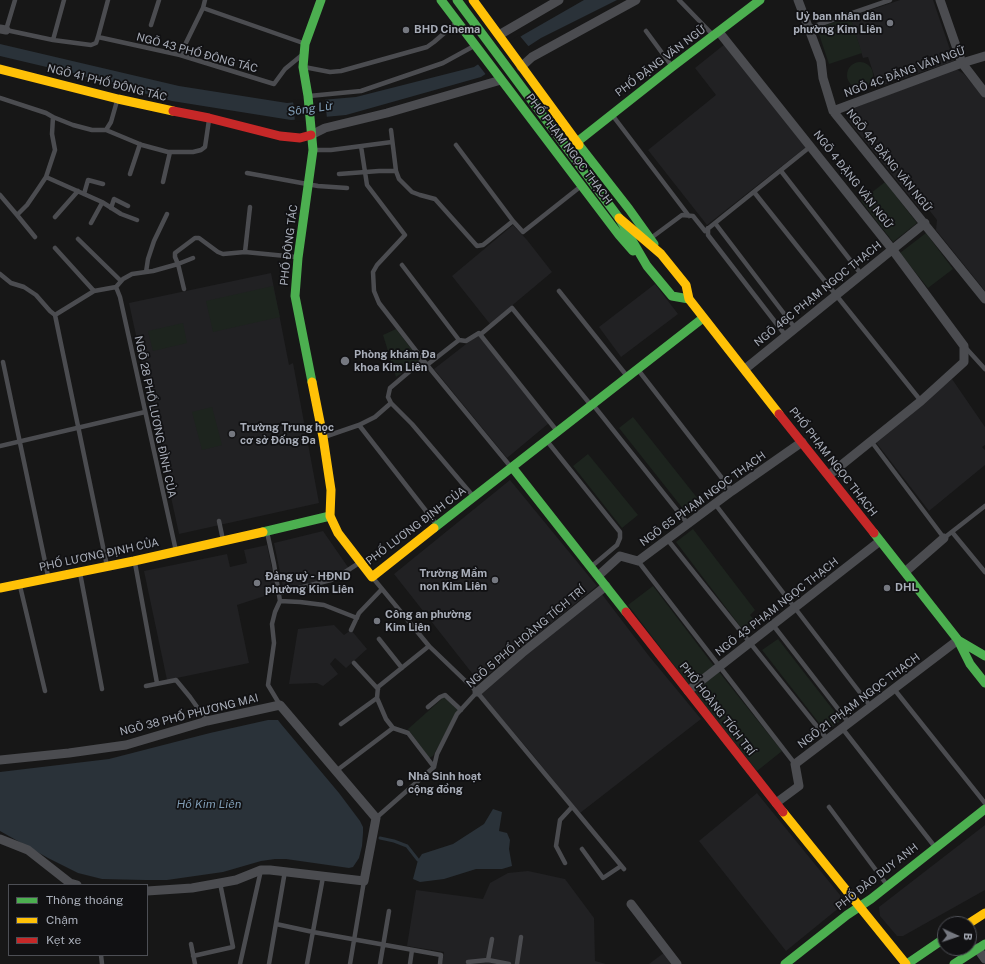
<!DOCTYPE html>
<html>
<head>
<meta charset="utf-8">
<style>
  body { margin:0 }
  #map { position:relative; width:985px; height:964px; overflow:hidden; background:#171717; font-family:"Public Sans",sans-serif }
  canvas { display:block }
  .legend { position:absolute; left:8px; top:884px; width:140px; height:72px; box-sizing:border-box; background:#111113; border:1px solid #4d4f55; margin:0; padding:5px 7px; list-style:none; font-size:12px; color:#a8adb8 }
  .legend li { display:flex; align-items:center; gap:8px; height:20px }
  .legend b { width:20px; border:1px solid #4d4f55 }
  .north { position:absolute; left:937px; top:916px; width:40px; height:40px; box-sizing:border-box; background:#111113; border:1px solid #4d4f55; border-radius:50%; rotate:93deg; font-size:11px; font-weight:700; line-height:16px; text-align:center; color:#a8adb8 }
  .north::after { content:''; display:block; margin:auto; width:14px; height:18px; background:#757880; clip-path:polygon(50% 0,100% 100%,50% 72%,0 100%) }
</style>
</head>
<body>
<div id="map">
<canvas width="985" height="964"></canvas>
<ul class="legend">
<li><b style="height:5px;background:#4caf50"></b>Thông thoáng</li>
<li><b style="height:5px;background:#ffc107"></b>Chậm</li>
<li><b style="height:5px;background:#c62828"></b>Kẹt xe</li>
</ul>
<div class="north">B</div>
</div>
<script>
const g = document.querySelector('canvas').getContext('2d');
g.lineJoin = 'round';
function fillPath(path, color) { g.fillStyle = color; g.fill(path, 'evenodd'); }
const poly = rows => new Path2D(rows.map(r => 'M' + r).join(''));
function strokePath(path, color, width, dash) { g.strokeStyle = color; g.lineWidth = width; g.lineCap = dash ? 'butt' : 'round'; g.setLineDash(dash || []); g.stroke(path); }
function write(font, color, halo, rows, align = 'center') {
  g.font = font + ' "Public Sans",sans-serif'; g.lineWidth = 3.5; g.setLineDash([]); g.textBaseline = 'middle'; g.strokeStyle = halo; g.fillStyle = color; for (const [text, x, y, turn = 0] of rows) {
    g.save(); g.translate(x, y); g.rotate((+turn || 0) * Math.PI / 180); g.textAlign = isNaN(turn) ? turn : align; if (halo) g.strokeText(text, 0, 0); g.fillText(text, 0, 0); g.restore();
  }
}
fillPath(poly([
  [900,0,933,0,954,61,878,87,868,57,863,58,850,17],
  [725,44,806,147,707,225,648,150,716,95,695,68],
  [956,69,964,74,985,99,985,291,936,230,937,220,926,206,919,208,848,120,851,109],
  [513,225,527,240,552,272,490,324,452,276],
  [271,273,289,365,293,363,319,503,179,534,129,303],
  [655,284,678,314,621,357,599,327],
  [479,334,549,423,507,458,434,369],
  [952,379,985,427,985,445,982,447,985,450,985,465,929,511,875,441],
  [510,480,597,586,479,682,394,574],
  [323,531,350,570,339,576,284,592,274,543],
  [267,545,277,592,237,605,249,663,167,680,144,571,227,554,230,567,247,563,244,550],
  [601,593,649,656,701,719,580,813,527,748,479,692],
  [334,625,344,635,351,630,367,649,346,668,335,658,330,664,338,674,323,686,317,683,289,684,298,629],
  [757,793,840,895,840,907,786,951,699,841],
  [985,825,985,890,903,936,897,936,880,916,879,907],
  [528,871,565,879,594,918,595,961,606,964,442,964,444,952,407,946,416,890,483,899,490,883,508,873],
  [665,952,674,964,649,964]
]), '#212123');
fillPath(poly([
  [850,17,862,53,829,64,817,28],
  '847 75a13 13 0 1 1 26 0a13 13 0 1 1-26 0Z',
  [885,182,917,223,893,242,861,201],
  [926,233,953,269,928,288,900,253],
  [273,286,280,317,213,332,206,301],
  [183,323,187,343,153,351,148,331],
  [396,329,420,360,396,377,383,335],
  [212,407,222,445,202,450,192,412],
  [633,417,702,504,688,515,619,428],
  [588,454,638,515,622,528,573,466],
  [693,529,755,610,750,615,758,625,746,634,676,542],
  [653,586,714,666,689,685,628,605],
  [778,639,841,720,826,732,762,650],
  [719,672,782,751,757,771,694,692],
  [444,697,458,710,433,756,429,758,408,729]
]), '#1d241e');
fillPath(poly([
  [584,0,617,0,541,38,481,77,346,115,291,120,172,101,72,73,0,56,0,44,179,86,287,103,356,97,474,67,523,35],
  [268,720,278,720,281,724,339,793,360,821,363,827,363,833,362,846,359,858,353,867,349,868,286,859,275,859,261,861,223,872,167,880,145,880,102,879,78,873,48,858,0,831,0,772,109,759,210,733],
  [493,809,502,812,499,831,507,833,510,840,509,849,512,866,502,869,476,869,444,879,420,882,413,879,418,860,422,854,453,844,484,824]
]), '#2a3239');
fillPath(poly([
  [519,35,530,48,487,76,477,63],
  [325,98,327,119,295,122,293,100]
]), '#171717');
strokePath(poly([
  [380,838,394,841,407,846,418,860]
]), '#2a3239', 3);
strokePath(poly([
  [15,0,6,30,53,40,91,45,96,43,98,37,108,0],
  [679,0,713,35],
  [203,8,303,43],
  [151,25,159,0],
  [809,28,890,0],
  [646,31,671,65],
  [98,37,180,55,274,84,285,69,302,55],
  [53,40,64,0],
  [180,55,203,8,205,0],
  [304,67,330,72,341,71,427,47,434,42,456,23],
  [309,96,361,91,443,63,474,46],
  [0,98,46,113,53,117],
  [613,116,689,216],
  [106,130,111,122,117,101],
  [391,130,396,171,399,179,412,192,420,195,435,199,477,246,483,245,513,221,523,232,580,187],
  [456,145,513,221],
  [361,146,367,185,405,235,377,265,373,272,374,291,379,303,427,365,510,466],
  [314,150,331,150,392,142],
  [781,171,861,274],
  [247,173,318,186,347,188],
  [130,174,140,144],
  [339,174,379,171,396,171],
  [46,177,102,202,121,214,137,220],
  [163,182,170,152],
  [754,192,836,295,921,401],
  [84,194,88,180,103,184],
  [0,195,17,215,27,205,38,189,46,177,55,150,52,134,53,117,73,125,92,130,106,130,142,145,168,152,193,152,201,150,205,147,209,120],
  [111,208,114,199,128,206],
  [17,215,35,237],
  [55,217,78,191],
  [91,223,102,203],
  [715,223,795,328],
  [708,228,708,235,786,336],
  [651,238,682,215,693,216,705,231,811,146],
  [78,239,121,281],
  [55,248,94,291],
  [245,252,250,207],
  [402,265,459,340],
  [146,272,148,259,154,241,167,214],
  [0,274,11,283,24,287,36,295,50,311,55,315,107,566],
  [116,287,120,297,176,551],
  [184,289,178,264,175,257,175,253,195,238,199,238,218,252,223,254,245,252,296,257],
  [559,291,627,376],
  [55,315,94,291,116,287,123,279,132,274,153,271,178,264,193,258],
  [481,334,512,308,590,404],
  [965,347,985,369],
  [3,362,48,576],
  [427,365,459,340,466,341,479,333,557,431],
  [639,371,732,491],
  [391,403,412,424,473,496],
  [594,406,688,524],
  [359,425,437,525],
  [324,437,359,425,375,417,391,403,388,397,390,388,423,360],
  [547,441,620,532,620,538,617,545,592,566],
  [871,441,944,538,985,506],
  [0,446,145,412],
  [715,504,871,707],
  [219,521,223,540],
  [267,532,274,564,280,601],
  [952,532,985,572],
  [667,539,827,739],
  [638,561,795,764],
  [135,563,157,683],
  [80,573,102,689],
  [373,578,429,646,477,692,624,869],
  [20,586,45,691],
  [279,593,331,580,339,576,359,563],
  [280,601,300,602,324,605,357,618],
  [773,625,849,723],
  [351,630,359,613,382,589],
  [379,639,402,668],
  [354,663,378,689],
  [146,686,176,680,190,697,207,721],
  [894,689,985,803],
  [280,705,268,685,274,643,272,624,275,612,280,601],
  [428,707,440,697,445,695,461,710],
  [341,724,377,698],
  [393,728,386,719,377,698,378,687,429,646],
  [842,728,935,847],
  [336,771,393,728,408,733,434,767],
  [829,807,887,885],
  [376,818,434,767,437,754,457,714,477,692],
  [582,849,603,878,621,866],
  [565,863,556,846,560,820,572,807],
  [276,924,313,932,441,955,440,964],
  [191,944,195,964],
  [101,955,102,964],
  [193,956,233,947,220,883],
  [488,960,492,939],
  [468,962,488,960,509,964],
  [240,964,261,870],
  [269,964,285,871],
  [307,964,323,877],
  [350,964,364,881],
  [380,964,389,911],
  [410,964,412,950],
  [517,964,521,937]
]), '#4b4c50', 4.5);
strokePath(poly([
  [798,0,821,61,823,78,833,111,985,299],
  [940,0,962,63,985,93],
  [0,29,6,30],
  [719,32,892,249,964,346,964,362,921,401,829,475],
  [499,35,559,0],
  [521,67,532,57,636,0],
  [833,111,962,63,985,56],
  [311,135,325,128,387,113,501,80],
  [745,369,925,223],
  [905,572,944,538],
  [598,576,620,556,638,561,732,491,802,442],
  [688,691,880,541],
  [477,692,522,653,606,586],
  [0,760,69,753,126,745,207,721,280,705,376,818,364,881,270,870,261,870,236,880,220,883,192,888,147,891],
  [776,803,799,786,795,764,958,640],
  [0,839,28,850,70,883,77,885],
  [631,904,677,964],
  [977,948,985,959]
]), '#4b4c50', 9);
strokePath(poly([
  [441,0,619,235,633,251],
  [457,0,619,218,647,266,672,296,689,299],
  [577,142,672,67,760,0],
  [579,145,629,209,654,244],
  [312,382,295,296,298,258,313,150,308,96,303,67,305,44,321,0],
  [512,467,626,612],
  [434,528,703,318],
  [263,532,330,516],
  [874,533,958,640,970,664,985,683],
  [958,640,985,656],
  [785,964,847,915,871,899,985,809],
  [907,964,945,938],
  [954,964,985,944]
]), '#4caf50', 9);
strokePath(poly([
  [473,0,579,145],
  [0,69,118,99,173,111],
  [619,218,661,254,686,285,689,299,779,414],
  [312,382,323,437,331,490,330,516,338,533,372,577,434,528],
  [0,588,134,561,263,532],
  [783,812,906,964],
  [968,924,985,913]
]), '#ffc107', 9);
strokePath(poly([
  [173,111,209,118,280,136,300,138,311,135],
  [779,414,874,533],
  [626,612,783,812]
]), '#c62828', 9);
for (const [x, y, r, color] of [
  [890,23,4,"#757880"],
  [406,30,4,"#757880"],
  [345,361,5,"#757880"],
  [232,434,4,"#757880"],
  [495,580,4,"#757880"],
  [257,583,4,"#757880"],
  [887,588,4,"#757880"],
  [377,621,4,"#757880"],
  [400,783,4,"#757880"]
]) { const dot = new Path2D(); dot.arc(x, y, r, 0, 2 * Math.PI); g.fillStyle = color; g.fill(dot); strokePath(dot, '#111113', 1.5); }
write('bold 11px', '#a8adb8', '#111113', [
  ["Uỷ ban nhân dân",882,17,"right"],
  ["phường Kim Liên",882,30,"right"],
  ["BHD Cinema",414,30],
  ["Phòng khám Đa",354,355],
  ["khoa Kim Liên",354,368],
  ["Trường Trung học",240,428],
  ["cơ sở Đống Đa",240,441],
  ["Trường Mầm",487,574,"right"],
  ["non Kim Liên",487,587,"right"],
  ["Đảng uỷ - HĐND",265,577],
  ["phường Kim Liên",265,590],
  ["DHL",895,588],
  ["Công an phường",385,615],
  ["Kim Liên",385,628],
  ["Nhà Sinh hoạt",408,777],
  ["cộng đồng",408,790]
], 'left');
write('11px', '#a8adb8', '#111113', [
  ["NGÕ 43 PHỐ ĐÔNG TÁC",197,53,15],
  ["PHỐ ĐẶNG VĂN NGỮ",661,61,-37],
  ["NGÕ 4C ĐẶNG VĂN NGỮ",905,72,-20],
  ["NGÕ 41 PHỐ ĐÔNG TÁC",107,83,14],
  ["PHỐ PHẠM NGỌC THẠCH",569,149,53],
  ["NGÕ 4A ĐẶNG VĂN NGỮ",889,161,51],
  ["NGÕ 4 ĐẶNG VĂN NGỮ",853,180,52],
  ["PHỐ ĐÔNG TÁC",289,245,-83],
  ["NGÕ 46C PHẠM NGỌC THẠCH",818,294,-39],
  ["NGÕ 28 PHỐ LƯƠNG ĐÌNH CỦA",155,417,78],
  ["PHỐ PHẠM NGỌC THẠCH",833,462,52],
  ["NGÕ 65 PHẠM NGỌC THẠCH",703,499,-36],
  ["PHỐ LƯƠNG ĐỊNH CỦA",416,526,-37],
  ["PHỐ LƯƠNG ĐỊNH CỦA",99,555,-12],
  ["NGÕ 43 PHẠM NGỌC THẠCH",777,607,-38],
  ["NGÕ 5 PHỐ HOÀNG TÍCH TRÍ",526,637,-40],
  ["NGÕ 21 PHẠM NGỌC THẠCH",859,701,-37],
  ["PHỐ HOÀNG TÍCH TRÍ",717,709,52],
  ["NGÕ 38 PHỐ PHƯƠNG MAI",189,715,-14],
  ["PHỐ ĐÀO DUY ANH",877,877,-38]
]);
write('italic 12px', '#7f9bb3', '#111113', [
  ["Sông Lừ",310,109,-8],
  ["Hồ Kim Liên",209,804]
]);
</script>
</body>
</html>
